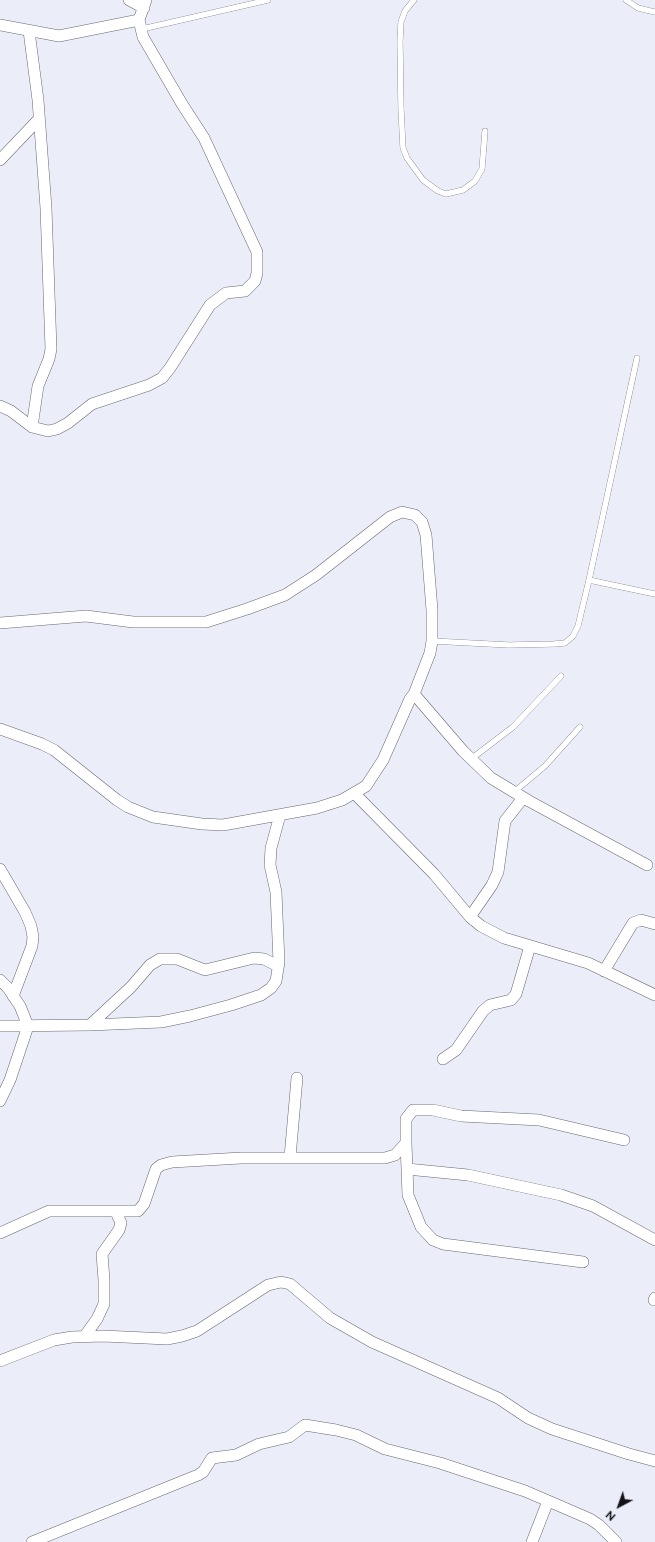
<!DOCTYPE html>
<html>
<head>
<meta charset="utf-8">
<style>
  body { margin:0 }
  #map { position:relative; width:655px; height:1542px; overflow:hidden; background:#ebedf9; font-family:Raleway,sans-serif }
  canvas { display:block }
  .north { position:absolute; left:599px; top:1486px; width:40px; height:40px; -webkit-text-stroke:3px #ebedf9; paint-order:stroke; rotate:221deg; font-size:11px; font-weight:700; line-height:16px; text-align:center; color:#131317 }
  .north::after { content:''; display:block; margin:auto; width:14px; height:18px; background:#131317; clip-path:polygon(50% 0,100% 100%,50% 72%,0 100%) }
</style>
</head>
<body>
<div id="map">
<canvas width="655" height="1542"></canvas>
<div class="north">N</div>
</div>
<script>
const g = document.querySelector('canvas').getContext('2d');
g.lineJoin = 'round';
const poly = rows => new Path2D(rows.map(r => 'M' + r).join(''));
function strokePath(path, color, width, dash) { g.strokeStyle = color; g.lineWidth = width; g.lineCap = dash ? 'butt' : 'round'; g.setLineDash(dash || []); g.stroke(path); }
const service = poly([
  [414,0,405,11,401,22,400,41,401,109,403,148,407,158,423,180,438,191,446,194,463,190,475,181,482,169,485,131],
  [626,0,638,8,655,12],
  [142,29,268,0],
  [589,580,655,594],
  [432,641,509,645,554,644,565,643,573,636,578,626,589,580,637,358],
  [471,759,513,727,561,676],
  [514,792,545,766,580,727]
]);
const minor = poly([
  [129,0,144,8],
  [0,25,59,36,139,20],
  [29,31,38,100,46,208,51,349,49,359,38,386,32,427],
  [0,160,39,119],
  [0,406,11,411,32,427,48,431,57,429,68,423,92,404,149,385,162,378,170,368,210,305,226,293,245,291,255,281,257,273,257,252,204,138,182,104,143,37,139,20,146,0],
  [0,623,86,616,133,622,206,622,247,609,285,595,316,575,390,517,402,512,415,515,422,522,426,535,432,610,432,641,430,653,414,694,410,699,383,760,366,786,342,800,317,808,223,825,202,824,153,817,128,807,117,800,54,750,42,744,0,729],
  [414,694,463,751,491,778,529,801,647,865],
  [355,794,434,874,470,917,481,926,504,938,588,963,655,995],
  [0,869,25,912,31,926,33,937,32,946,13,996],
  [470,917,492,885,498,872,505,821,523,798],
  [604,971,633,923,641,920,655,924],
  [0,980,8,988,20,1006,28,1026,10,1080,0,1101],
  [90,1025,131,987,150,965,160,959,177,959,205,970,254,958,264,959,278,966],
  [0,1026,90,1025,161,1022,190,1016,231,1005,261,995,271,988,276,981,279,962,276,892,270,865,271,848,280,815],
  [443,1059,456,1050,483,1011,490,1005,511,1000,516,994,530,946],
  [406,1143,408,1195,421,1227,433,1240,443,1244,583,1262],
  [290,1157,297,1078],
  [407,1169,468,1175,561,1195,593,1206,655,1240],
  [0,1233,49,1211,138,1211,144,1204,156,1169,161,1165,172,1162,241,1158,385,1158,395,1155,406,1143,406,1119,413,1110,433,1110,461,1116,539,1120,624,1140],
  [654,1300,655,1298],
  [84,1337,97,1319,104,1304,104,1280,102,1254,119,1230,121,1223,116,1212],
  [0,1361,54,1340,72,1337,103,1336,167,1339,182,1336,197,1331,268,1285,281,1282,290,1284,330,1318,372,1342,498,1398,528,1418,552,1429,629,1454,655,1461],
  [32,1542,198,1475,203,1472,212,1458,236,1455,259,1444,289,1437,305,1425,336,1430,356,1435,385,1449,440,1463,525,1491,590,1519,599,1525,616,1542],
  [532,1542,548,1501]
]);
strokePath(service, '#666771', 6);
strokePath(minor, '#666771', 12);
strokePath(service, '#fff', 5.5);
strokePath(minor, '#fff', 11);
</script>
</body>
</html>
